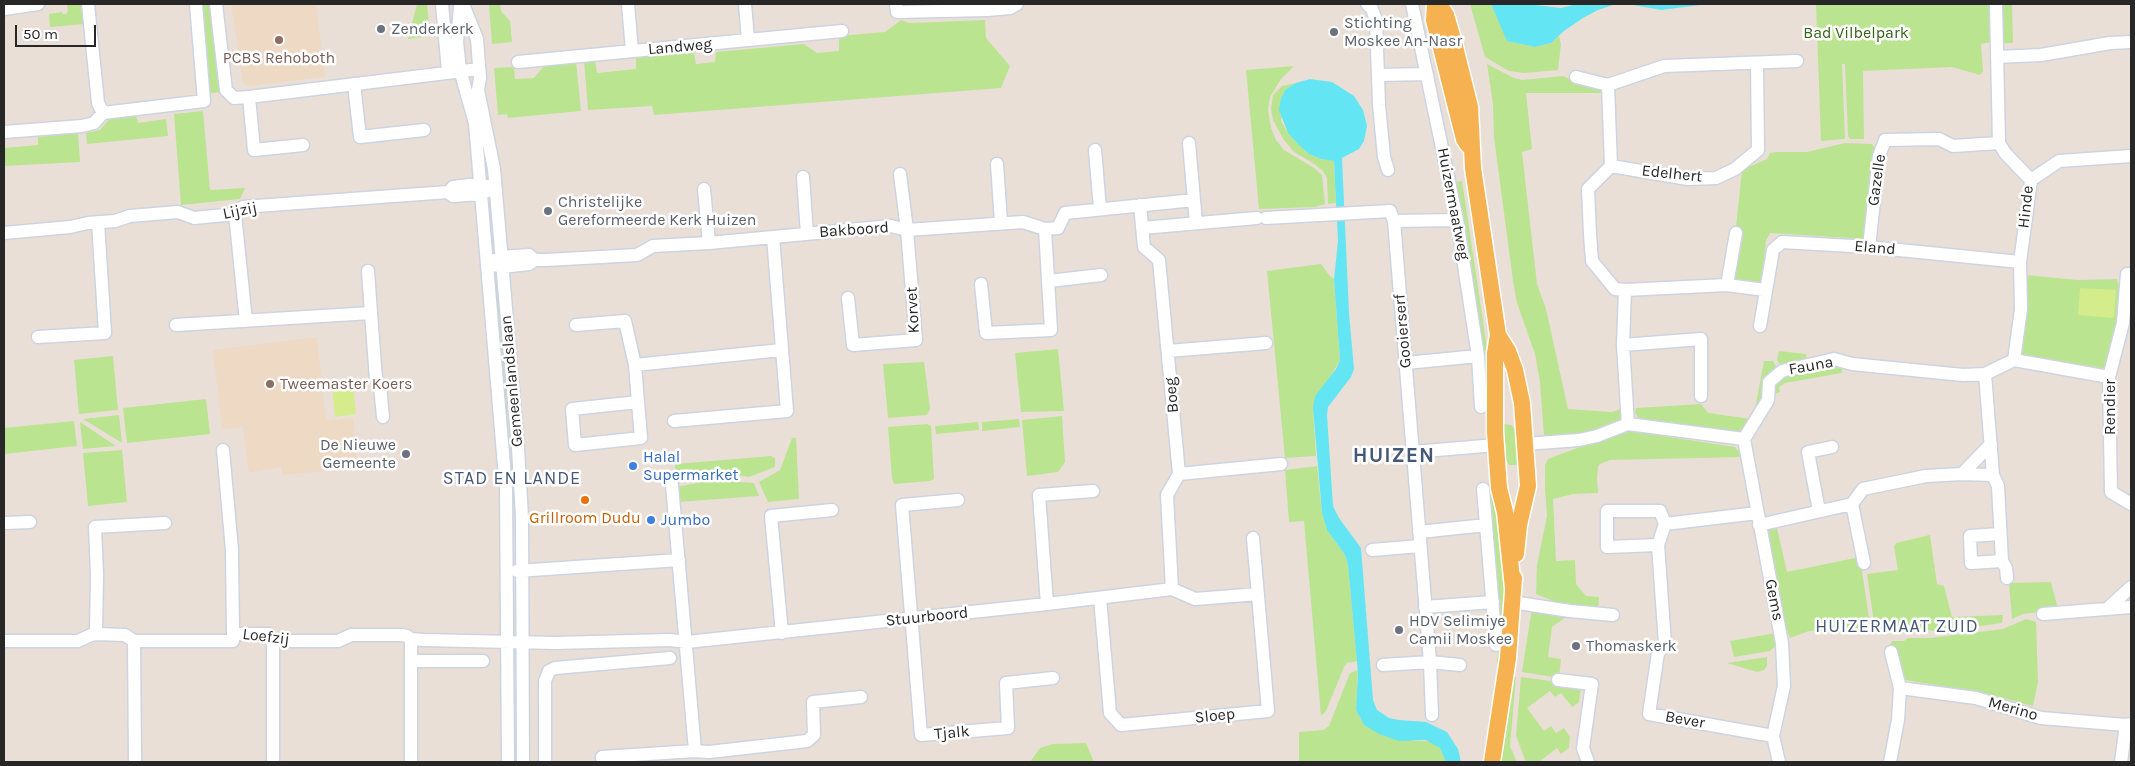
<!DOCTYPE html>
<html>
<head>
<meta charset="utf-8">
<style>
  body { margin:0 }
  #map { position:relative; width:2135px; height:766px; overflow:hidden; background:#eadfd7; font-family:Karla,sans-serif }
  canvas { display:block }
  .frame { position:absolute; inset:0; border:5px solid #272727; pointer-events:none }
  .scale { position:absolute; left:15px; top:25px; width:81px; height:22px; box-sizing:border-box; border:2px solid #272727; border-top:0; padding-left:6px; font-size:15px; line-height:18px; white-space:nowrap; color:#272727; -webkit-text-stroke:4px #fff; paint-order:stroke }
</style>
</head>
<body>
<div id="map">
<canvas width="2135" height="766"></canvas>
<div class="frame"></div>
<div class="scale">50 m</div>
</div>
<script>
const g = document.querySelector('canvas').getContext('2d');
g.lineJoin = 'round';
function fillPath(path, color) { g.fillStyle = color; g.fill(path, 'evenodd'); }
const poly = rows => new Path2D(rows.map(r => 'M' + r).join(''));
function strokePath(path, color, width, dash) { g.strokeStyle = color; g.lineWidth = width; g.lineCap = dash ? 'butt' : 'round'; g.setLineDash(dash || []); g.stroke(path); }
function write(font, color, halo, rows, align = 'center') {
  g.font = font + ' Karla,sans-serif'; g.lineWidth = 5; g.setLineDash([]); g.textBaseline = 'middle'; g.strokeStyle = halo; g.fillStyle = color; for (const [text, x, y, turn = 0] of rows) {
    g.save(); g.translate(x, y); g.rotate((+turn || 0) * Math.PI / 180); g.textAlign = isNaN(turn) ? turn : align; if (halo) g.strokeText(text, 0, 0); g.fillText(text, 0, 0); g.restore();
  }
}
fillPath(poly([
  [231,4,316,4,325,77,247,86,243,83],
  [317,337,326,420,353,418,357,459,351,460,353,468,283,475,281,467,249,473,243,427,222,429,213,350]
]), '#eed9c5');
fillPath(poly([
  [67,4,83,4,85,24,50,27,49,14,62,12,63,14,66,14,68,11],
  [202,4,211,4,222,92,210,93],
  [417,4,427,4,430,36,408,39],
  [489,4,500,4,501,11,510,21,512,42,492,44],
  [1470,4,1491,4,1508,41,1535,47,1551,43,1559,36,1561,44,1558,70,1524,73,1509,71,1485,57],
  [1816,4,1996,4,1996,41,1981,44,1983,71,1980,75,1952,67,1863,71,1864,139,1850,139,1848,136,1845,64,1842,64,1845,139,1821,141],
  [2002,4,2012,4,2013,43,2002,43],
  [901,20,909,23,985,20,986,38,1010,66,1001,88,654,115,652,106,588,110,584,60,595,60,597,73,636,69,636,57,694,53,696,64,715,62,716,52,804,44,817,53,839,51,839,36,885,32],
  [576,61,581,111,508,118,507,114,498,115,494,68,514,67,515,79,534,78,546,64],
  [1487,64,1514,78,1522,80,1563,76,1588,87,1601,87,1601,93,1526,93,1532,149,1522,152,1537,284,1546,309,1568,409,1612,412,1625,408,1620,420,1601,429,1577,434,1544,436,1540,382,1535,354,1517,303,1513,281,1494,137,1493,104],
  [1294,66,1281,79,1270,97,1268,110,1271,128,1276,140,1284,150,1314,168,1322,175,1325,204,1315,207,1259,209,1246,70],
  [1296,83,1286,89,1281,121,1288,133,1309,154,1321,159,1334,161,1336,203,1328,204,1327,178,1323,171,1313,163,1294,152,1284,140,1273,120,1271,109,1273,95,1282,86],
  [203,111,210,190,245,188,240,199,181,205,174,114],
  [136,115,138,123,166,119,168,136,87,144,86,133,100,130,110,118],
  [78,133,80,162,4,166,4,148,38,145,38,137],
  [1845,143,1872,144,1875,149,1865,239,1770,233,1766,241,1762,280,1759,282,1736,279,1735,277,1741,229,1736,227,1742,170,1767,159,1770,153,1776,152,1807,152],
  [1462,181,1488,355,1490,399,1484,400,1468,250,1456,182],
  [1321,264,1329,275,1334,279,1340,360,1313,408,1316,456,1285,458,1267,271],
  [2025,275,2078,280,2117,279,2119,285,2117,314,2114,336,2104,368,2098,370,2021,356,2019,353],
  [501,284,513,411,502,413,491,285],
  [1058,349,1064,411,1021,412,1015,353],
  [1779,351,1806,354,1807,360,1781,366,1777,360],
  [113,356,118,410,79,414,74,360],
  [1764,361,1773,361,1776,366,1769,375,1763,400,1754,414],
  [924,362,930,409,927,415,888,418,883,364],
  [1834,363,1842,366,1842,373,1785,383,1779,387,1780,392,1773,394,1777,381,1786,374],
  [206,399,210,434,127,443,123,408],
  [1701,404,1708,413,1751,419,1735,435,1641,422,1635,413,1636,408],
  [119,415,122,443,83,419],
  [1062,416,1065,462,1058,472,1027,476,1022,420],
  [1019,419,1020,427,982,431,982,422],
  [74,421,77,446,4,454,4,428],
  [80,422,116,446,83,449],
  [978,422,979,430,936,434,935,426],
  [927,424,931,426,934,479,930,481,894,484,892,478,888,427],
  [1503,424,1511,425,1515,429,1517,446,1521,454,1519,463,1516,465,1509,465,1505,459,1499,428],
  [1630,431,1735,447,1743,457,1610,460,1600,464,1598,467,1597,478,1598,493,1573,494,1553,499,1556,561,1575,560,1576,584,1586,596,1599,597,1598,610,1570,608,1536,594,1537,565,1547,516,1545,488,1545,465,1548,459,1620,432],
  [792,438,796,438,799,499,768,502,759,482,780,470],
  [122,450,127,502,88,506,83,453],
  [771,456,775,458,775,467,749,477,712,471,676,480,675,464],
  [1317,466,1322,513,1327,530,1345,555,1348,565,1357,661,1347,663,1344,667,1326,711,1321,716,1304,521,1289,522,1285,470],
  [726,481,754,483,759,496,678,502,677,487,702,482],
  [1496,493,1505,591,1500,668,1497,663,1499,646,1487,495],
  [1776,524,1787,572,1860,557,1870,625,1868,630,1809,631,1790,638,1784,621,1766,528],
  [1930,535,1937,584,1944,586,1952,617,2003,615,2002,623,1938,632,1928,630,1878,632,1874,623,1867,574,1898,570,1894,547,1896,543],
  [2051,582,2057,605,2056,610,2023,614,2012,619,2009,583],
  [1532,608,1570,614,1552,627,1548,657,1561,659,1559,678,1522,672],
  [2026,619,2036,622,2038,682,2033,706,1988,694,1900,679,1896,652,1890,645,1892,641,1904,641,1908,638,1931,638,2003,629],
  [1776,633,1778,643,1770,651,1734,657,1730,641],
  [1767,657,1767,666,1764,670,1757,672,1727,663],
  [1358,670,1356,710,1364,725,1414,741,1430,741,1440,748,1446,762,1299,762,1299,732,1323,730,1329,726,1350,673],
  [1511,676,1516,677,1510,746,1517,762,1498,762],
  [1521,677,1581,685,1579,702,1572,707,1561,693,1555,697,1550,691,1527,708,1544,731,1551,726,1556,733,1564,728,1570,737,1569,748,1561,754,1557,748,1539,762,1526,762,1516,736],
  [1086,743,1094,762,1030,762,1040,748,1053,744]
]), '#bbe490');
fillPath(poly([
  [2080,288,2116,290,2114,318,2078,315],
  [353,385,356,414,335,417,332,387]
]), '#d4ec8b');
fillPath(poly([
  [1491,4,1527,4,1561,8,1577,4,1708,4,1661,10,1628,4,1613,5,1598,10,1583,18,1564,31,1551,43,1535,47,1507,41],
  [1310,79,1332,82,1354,96,1363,110,1367,126,1364,141,1359,149,1342,158,1349,313,1354,369,1351,377,1328,407,1327,415,1333,506,1339,518,1361,548,1373,700,1377,710,1389,718,1399,720,1426,722,1447,732,1458,749,1461,762,1446,762,1440,748,1426,740,1399,741,1379,734,1364,725,1356,710,1358,673,1348,565,1345,555,1327,530,1322,513,1313,408,1315,396,1336,369,1340,360,1334,279,1338,241,1334,161,1321,159,1309,154,1298,144,1288,133,1279,110,1281,98,1286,89,1296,83]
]), '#64e5f3');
const minor = poly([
  [88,4,98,103,103,113],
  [216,4,226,90,234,98,249,97],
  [442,4,448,71],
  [463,4,477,39,480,78,478,90,494,169,518,448,522,517,523,762],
  [628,4,632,51],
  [745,4,748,40],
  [896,4,897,12,987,10,1010,8,1017,4],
  [1367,4,1372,9,1376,20,1379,105,1384,157,1388,170],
  [1412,4,1457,220,1478,356,1481,407],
  [1996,4,1999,143,2005,153,2031,180,2020,262,2021,309,2014,360],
  [460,6,457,42,460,70,475,123,506,489,508,762],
  [4,9,38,4],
  [1997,57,2041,55,2110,43,2131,42],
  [518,62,842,31],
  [1378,75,1427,74],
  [1576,77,1608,85],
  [354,84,360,137,424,130],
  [4,132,82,126,94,123,103,113,204,101,196,4],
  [1189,143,1196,223],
  [303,145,254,150,249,97,479,69],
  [1095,150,1100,209],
  [997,164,1001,222],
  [1611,166,1688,179,1716,178,1735,169,1758,150,1757,63],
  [803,177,807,234],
  [2031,180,2059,161,2131,156],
  [704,189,709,243],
  [450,191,453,187,469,185,488,186],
  [1140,205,1144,247,1159,260,1179,474,1167,495,1172,589],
  [235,214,246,321],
  [1266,218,1390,211,1394,221,1430,662,1432,715],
  [1394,221,1457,220],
  [1142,228,1257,218],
  [4,233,70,227,88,223,115,221,130,216,178,212,194,218,235,214,243,207,448,192,453,196,480,194,488,191],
  [1869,247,1879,156,1885,140,1939,139,1953,146,1999,143],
  [495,260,501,257,529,255,535,260,546,260,637,255,653,246,709,243,891,226,907,230,1023,222,1045,229,1058,228,1065,213,1194,200],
  [494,265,502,267,529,264,535,260],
  [368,271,371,313],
  [2131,274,2127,274,2123,323,2109,377,2111,492,2131,504],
  [1049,281,1101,275],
  [981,284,986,333,1051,330,1045,229],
  [1727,285,1765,290],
  [1625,290,1727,285,1736,233],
  [848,298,853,345,916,340,907,230,900,174],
  [176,325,371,313,376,379,380,386,383,417],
  [576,325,625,321,635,365,638,402,572,409,575,445,641,438,638,402],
  [1760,326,1773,250,1782,242,1869,247,2020,262],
  [38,337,105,333,98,222],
  [1623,345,1701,339,1701,396],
  [1168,351,1266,343],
  [1406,363,1478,356],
  [635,365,781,350],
  [1985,374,1993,475,1998,486,2002,561,2006,568,2007,578],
  [674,421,787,411,773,237],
  [1628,424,1623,345,1625,290,1615,289,1592,261,1590,234,1588,189,1611,166,1608,85,1664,66,1797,61],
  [1744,439,1782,643,1784,686,1773,736,1779,762],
  [1525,444,1579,440,1597,436,1628,424,1744,439,1768,400,1769,382,1782,371,1834,359,1852,364,1963,375,1985,374,2014,360,2109,377],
  [223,450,232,550,233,634],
  [1413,452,1496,445],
  [1179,474,1281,464],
  [1962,474,1991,444],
  [672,485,695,751],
  [1483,489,1496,645],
  [958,500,902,505,921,735,1008,728,1006,683,1053,678],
  [1852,504,1864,563],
  [1819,511,1808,452,1832,447],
  [4,523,30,522],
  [1665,524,1757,513],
  [1759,525,1852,504,1863,489,1926,476,1962,474,1993,475],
  [1419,532,1486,525],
  [2000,534,1970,536,1971,563,2002,561],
  [1658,545,1607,547,1607,511,1660,511,1665,524,1658,545,1665,644,1658,653,1649,714,1773,736],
  [1372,550,1420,546],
  [517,571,679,560],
  [1100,598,1110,713,1121,725,1268,711,1253,538],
  [1512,602,1570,611,1613,615],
  [1047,604,1039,495,1093,491],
  [1425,607,1493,602],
  [2107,609,2131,587],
  [2043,614,2131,607],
  [782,633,771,516,832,510],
  [96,634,97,575,95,527,165,523],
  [4,641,78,641,91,635,96,634,125,635,134,641,233,641,233,634,269,634,273,641,338,641,351,635,402,635,407,636,411,639,424,640,555,643,670,640,687,642,1047,604,1172,589,1195,599,1258,594],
  [134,641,135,762],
  [273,641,273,762],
  [411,661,483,661],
  [1383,665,1430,662,1460,665],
  [1558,680,1592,684,1583,748,1588,762],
  [1900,688,1976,698,2041,718,2126,725],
  [411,762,411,639],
  [545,762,545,681,549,671,555,668,670,658],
  [603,762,602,757,695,751,709,752,807,741,814,735,813,702,861,697],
  [1890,762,1898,720,1900,688,1891,652],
  [2121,762,2126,725,2131,724]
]);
const major = poly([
  [1435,4,1434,20,1464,139,1468,145],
  [1439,4,1446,15,1453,39,1470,107,1473,168,1498,335,1495,353,1495,432,1499,488,1505,512,1513,588],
  [1498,335,1508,351,1515,370,1522,403,1528,486,1519,525,1516,554],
  [1492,762,1508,658,1514,578]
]);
strokePath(minor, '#ccd4e1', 15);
strokePath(major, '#fff', 19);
strokePath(minor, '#fff', 12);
strokePath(major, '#f6b251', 16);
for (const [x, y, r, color] of [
  [381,29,5,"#6b7280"],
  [1334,32,5,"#6b7280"],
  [279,40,5,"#8d6e63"],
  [548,211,5,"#6b7280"],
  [270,384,5,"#8d6e63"],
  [406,454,5,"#6b7280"],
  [633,466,5,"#3f7fe0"],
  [585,500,5,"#e8710a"],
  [651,520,5,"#3f7fe0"],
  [1399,630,5,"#6b7280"],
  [1576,646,5,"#6b7280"]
]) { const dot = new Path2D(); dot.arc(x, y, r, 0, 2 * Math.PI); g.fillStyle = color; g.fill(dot); strokePath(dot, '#fff', 2); }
write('16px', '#5b616d', '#fff', [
  ["Stichting",1344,23],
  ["Moskee An-Nasr",1344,41],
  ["Zenderkerk",391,29],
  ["Christelijke",558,202],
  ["Gereformeerde Kerk Huizen",558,220],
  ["De Nieuwe",396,445,"right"],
  ["Gemeente",396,463,"right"],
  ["HDV Selimiye",1409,621],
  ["Camii Moskee",1409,639],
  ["Thomaskerk",1586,646]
], 'left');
write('16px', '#346416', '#fff', [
  ["Bad Vilbelpark",1856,33]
]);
write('16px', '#272727', '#fff', [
  ["Landweg",680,47,-5],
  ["Edelhert",1672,174,6],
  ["Gazelle",1877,180,-82],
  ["Huizermaatweg",1453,204,79],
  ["Hinde",2026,207,-84],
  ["Lijzij",240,211,-12],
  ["Bakboord",854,230,-4],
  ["Eland",1875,248,5],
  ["Korvet",913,310,-93],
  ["Gooierserf",1403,331,-95],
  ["Fauna",1811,366,-10],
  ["Gemeenlandslaan",512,381,-95],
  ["Boeg",1172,395,-95],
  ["Rendier",2110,407,-90],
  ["Gems",1774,600,79],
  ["Stuurboord",927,617,-6],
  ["Loefzij",266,637,7],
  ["Merino",2013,709,16],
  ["Sloep",1215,716,-6],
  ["Bever",1685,720,10],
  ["Tjalk",952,733,-5]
]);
write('16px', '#785e54', '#fff', [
  ["PCBS Rehoboth",279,58],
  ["Tweemaster Koers",280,384,"left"]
]);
write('16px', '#366cbe', '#fff', [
  ["Halal",643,457],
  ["Supermarket",643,475],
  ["Jumbo",661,520]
], 'left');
write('16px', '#c56008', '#fff', [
  ["Grillroom Dudu",585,518]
]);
g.letterSpacing = '1px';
write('18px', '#465878', '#fff', [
  ["STAD EN LANDE",512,479],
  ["HUIZERMAAT ZUID",1897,627]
]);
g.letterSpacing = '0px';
g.letterSpacing = '1px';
write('bold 21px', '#465878', '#fff', [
  ["HUIZEN",1394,456]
]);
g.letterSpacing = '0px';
</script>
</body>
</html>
